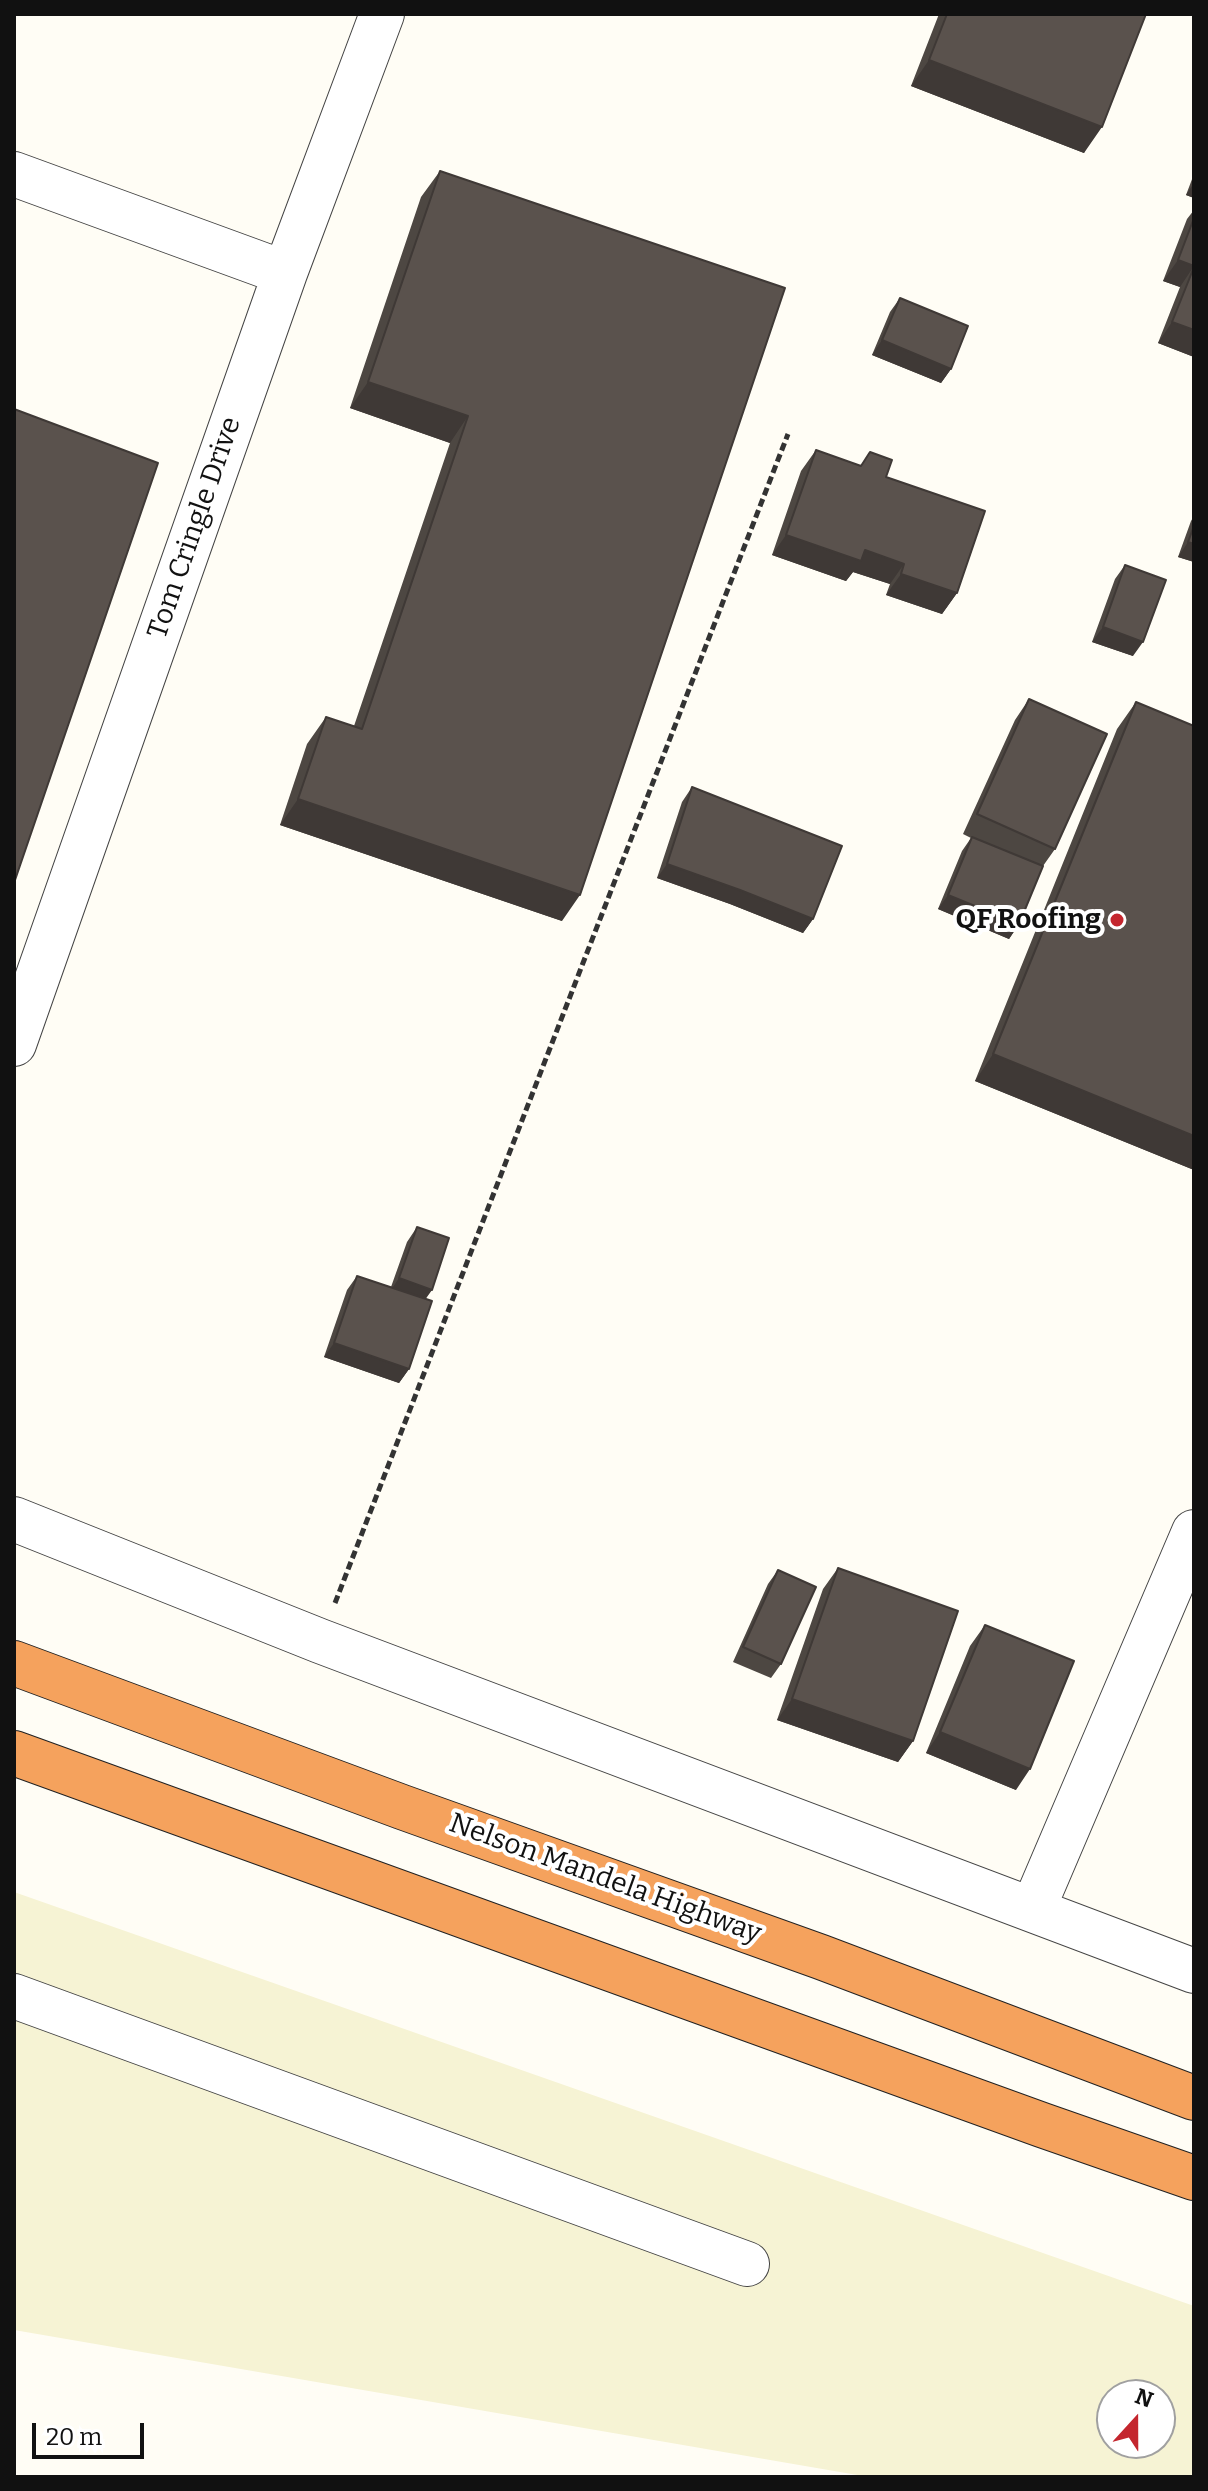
<!DOCTYPE html>
<html>
<head>
<meta charset="utf-8">
<style>
  body { margin:0 }
  #map { position:relative; width:1208px; height:2491px; overflow:hidden; background:#fffdf5; font-family:Bitter,serif }
  canvas { display:block }
  .frame { position:absolute; inset:0; border:16px solid #111; pointer-events:none }
  .north { position:absolute; left:1096px; top:2379px; width:80px; height:80px; box-sizing:border-box; background:#fff; border:2px solid #a0a0a0; border-radius:50%; rotate:21deg; font-size:22px; font-weight:700; line-height:32px; text-align:center; color:#111 }
  .north::after { content:''; display:block; margin:auto; width:28px; height:36px; background:#c4262e; clip-path:polygon(50% 0,100% 100%,50% 72%,0 100%) }
  .scale { position:absolute; left:32px; top:2423px; width:112px; height:36px; box-sizing:border-box; border:4px solid #111; border-top:0; padding-left:10px; font-size:24px; line-height:28px; white-space:nowrap; color:#111; -webkit-text-stroke:6px #fff; paint-order:stroke }
</style>
</head>
<body>
<div id="map">
<canvas width="1208" height="2491"></canvas>
<div class="frame"></div>
<div class="north">N</div>
<div class="scale">20 m</div>
</div>
<script>
const g = document.querySelector('canvas').getContext('2d');
g.lineJoin = 'round';
function fillPath(path, color) { g.fillStyle = color; g.fill(path, 'evenodd'); }
const poly = rows => new Path2D(rows.map(r => 'M' + r).join(''));
function strokePath(path, color, width, dash) { g.strokeStyle = color; g.lineWidth = width; g.lineCap = dash ? 'butt' : 'round'; g.setLineDash(dash || []); g.stroke(path); }
function write(font, color, halo, rows, align = 'center') {
  g.font = font + ' Bitter,serif'; g.lineWidth = 8; g.setLineDash([]); g.textBaseline = 'middle'; g.strokeStyle = halo; g.fillStyle = color; for (const [text, x, y, turn = 0] of rows) {
    g.save(); g.translate(x, y); g.rotate((+turn || 0) * Math.PI / 180); g.textAlign = isNaN(turn) ? turn : align; if (halo) g.strokeText(text, 0, 0); g.fillText(text, 0, 0); g.restore();
  }
}
fillPath(poly([
  [14,1892,1194,2306,1194,2477,869,2477,14,2330],
  [1112,2395,1160,2395,1160,2443,1112,2443]
]), '#f6f3d4');
const minor = poly([
  [14,174,285,273],
  [14,1044,285,273,382,14],
  [14,1519,320,1641,1194,1971],
  [1033,1909,1194,1532],
  [14,1996,747,2264]
]);
const highway = poly([
  [14,1663,402,1807,821,1957,1194,2098],
  [14,1753,1042,2125,1194,2178]
]);
strokePath(minor, '#444', 46);
strokePath(highway, '#222', 46);
strokePath(poly([
  [335,1603,788,434]
]), '#333', 5, [8, 4]);
strokePath(minor, '#fff', 44);
strokePath(highway, '#f5a25d', 44);
fillPath(poly([
  [939,14,1146,14,1084,153,911,86],
  [440,171,562,921,280,825,307,744,326,717,354,726,450,443,350,408,421,197],
  [1194,174,1194,198,1186,195],
  [1194,210,1194,357,1158,343,1180,287,1163,281,1187,219],
  [900,298,951,369,941,383,872,355,890,312],
  [816,450,886,477,957,593,942,614,886,595,890,584,853,572,846,581,772,555,801,471],
  [1194,516,1194,562,1178,557,1191,521],
  [1125,565,1133,656,1092,642,1115,579],
  [1029,699,1055,849,1043,866,1019,924,1009,939,938,909,962,851,971,838,963,834,1015,720],
  [1136,702,1194,726,1194,1170,975,1081,1117,729],
  [692,787,813,919,803,933,730,904,657,878,682,802],
  [417,1227,425,1299,409,1369,399,1383,324,1357,347,1290,357,1276,391,1287,407,1242],
  [838,1568,913,1741,898,1762,777,1720,823,1589],
  [778,1570,781,1664,771,1678,733,1662,768,1584],
  [985,1625,1016,1790,926,1753,970,1646]
]), '#4d4742');
fillPath(poly([
  [929,60,1102,127,1084,153,911,86],
  [1194,183,1194,198,1186,195],
  [1178,260,1194,266,1180,287,1163,281],
  [1172,322,1194,330,1194,357,1158,343],
  [882,340,951,369,941,383,872,355],
  [368,382,468,416,450,443,350,408],
  [786,535,865,550,904,564,890,584,853,572,846,581,772,555],
  [1188,542,1194,544,1194,562,1178,557],
  [901,574,957,593,942,614,886,595],
  [1103,627,1143,642,1133,656,1092,642],
  [298,799,580,895,562,921,280,825],
  [667,864,740,890,813,919,803,933,730,904,657,878],
  [948,895,1019,924,1009,939,938,909],
  [993,1054,1194,1136,1194,1170,975,1081],
  [399,1278,432,1290,422,1304,389,1293],
  [334,1343,409,1369,399,1383,324,1357],
  [792,1699,913,1741,898,1762,777,1720],
  [940,1732,1030,1769,1016,1790,926,1753]
]), '#3f3936');
const building = poly([
  [947,14,1146,14,1102,127,929,60,947,14],
  [440,171,785,288,580,895,298,799,326,717,362,729,468,416,368,382,440,171],
  [1194,218,1194,266,1178,260,1194,218],
  [1194,267,1194,330,1172,322,1194,267],
  [900,298,968,326,951,369,882,340,900,298],
  [14,409,158,463,14,883,14,409],
  [816,450,861,466,870,452,892,460,886,477,985,511,957,593,901,574,904,564,865,550,861,561,786,535,816,450],
  [1194,526,1194,544,1188,542,1194,526],
  [1125,565,1166,580,1143,642,1103,627,1125,565],
  [1029,699,1107,734,1055,849,977,814,1029,699],
  [1136,702,1194,726,1194,1136,993,1054,1136,702],
  [692,787,842,846,813,919,740,890,667,864,692,787],
  [972,837,1043,866,1019,924,948,895,972,837],
  [417,1227,449,1238,432,1290,399,1278,417,1227],
  [357,1276,432,1301,409,1369,334,1343,357,1276],
  [838,1568,958,1611,913,1741,792,1699,838,1568],
  [778,1570,816,1587,781,1664,743,1647,778,1570],
  [985,1625,1074,1661,1030,1769,940,1732,985,1625]
]);
fillPath(building, '#5a524d');
strokePath(building, '#3f3936', 2);
for (const [x, y, r, color] of [
  [1117,920,8,"#c4262e"]
]) { const dot = new Path2D(); dot.arc(x, y, r, 0, 2 * Math.PI); g.fillStyle = color; g.fill(dot); strokePath(dot, '#fff', 3); }
write('28px', '#111', '#fff', [
  ["Tom Cringle Drive",195,528,-71],
  ["Nelson Mandela Highway",605,1879,20]
]);
write('bold 28px', '#111', '#fff', [
  ["QF Roofing",1101,920]
], 'right');
</script>
</body>
</html>
